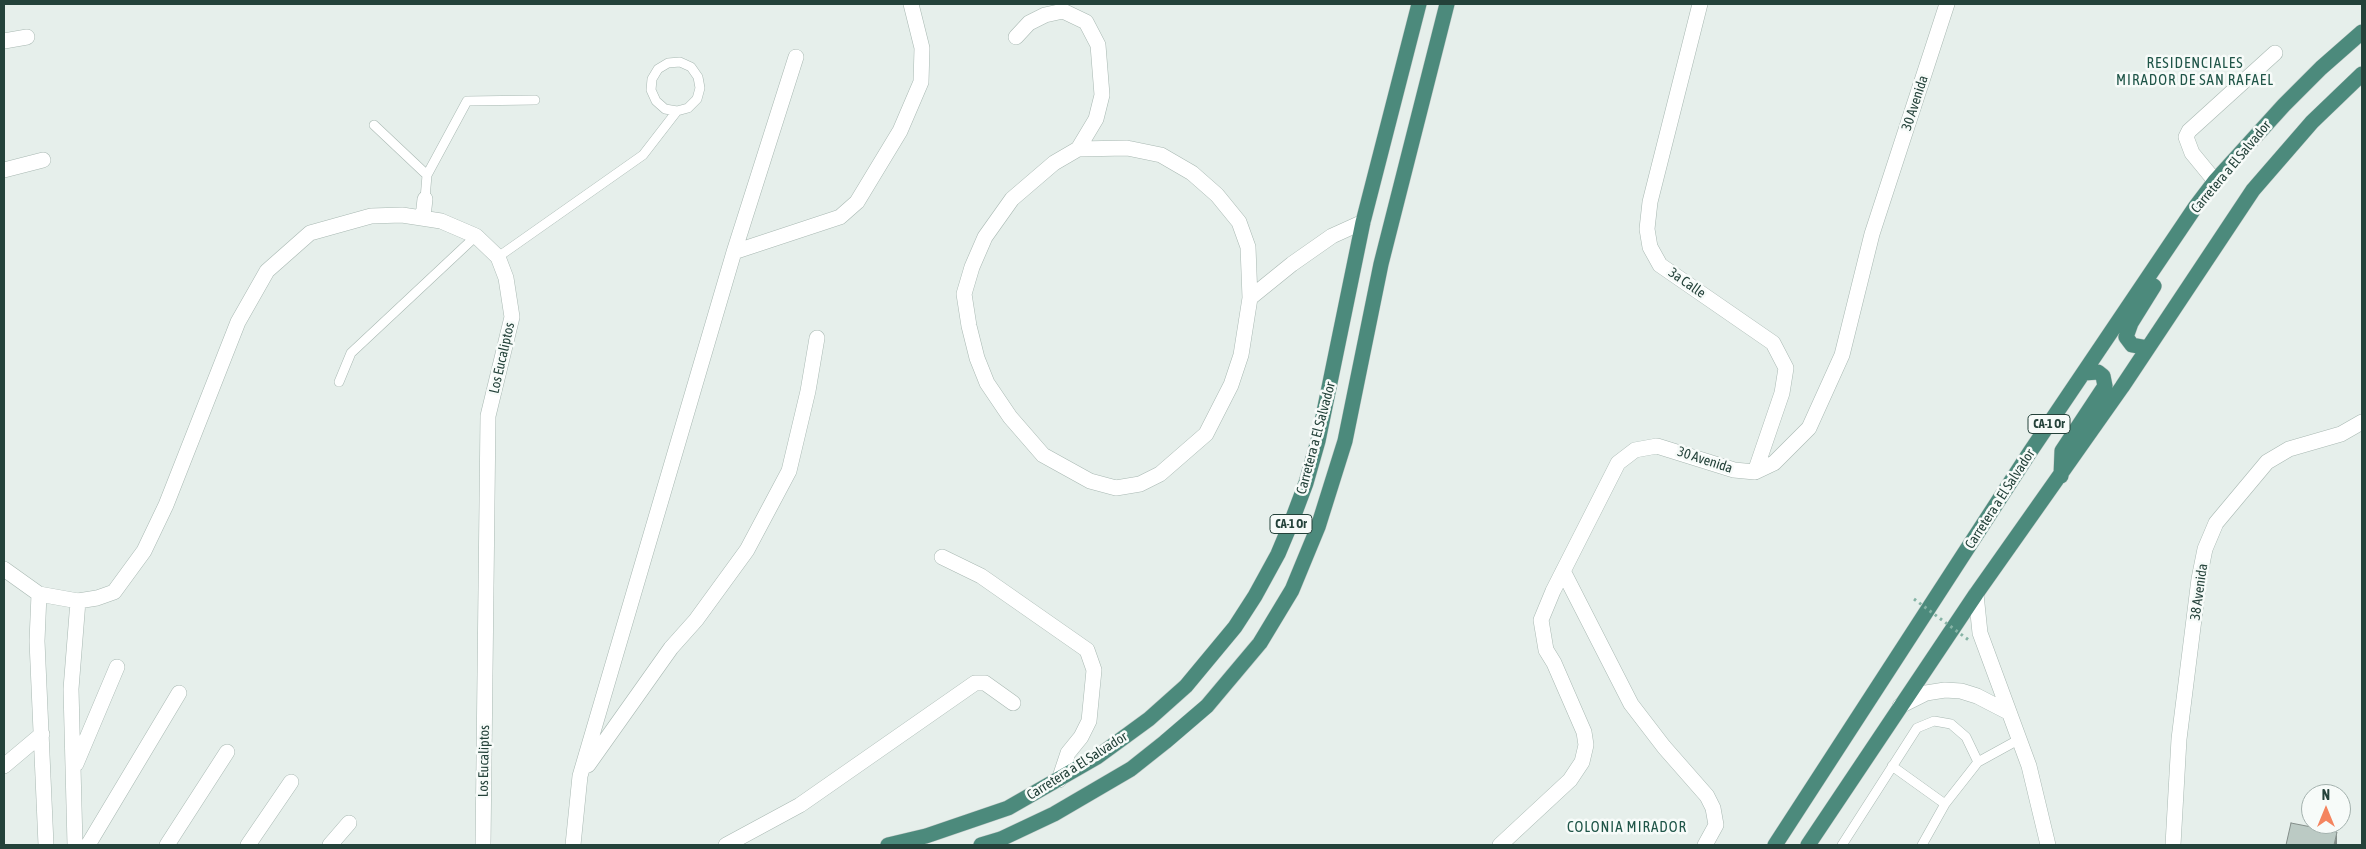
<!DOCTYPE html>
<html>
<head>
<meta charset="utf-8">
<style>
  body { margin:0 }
  #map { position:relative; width:2366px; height:849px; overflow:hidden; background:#e6efeb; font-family:"Asap Condensed",sans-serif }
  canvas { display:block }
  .frame { position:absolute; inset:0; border:5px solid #24423a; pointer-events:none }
  .north { position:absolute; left:2301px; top:784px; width:50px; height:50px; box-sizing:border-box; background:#f7fbf9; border:1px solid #a3b1ad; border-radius:50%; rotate:0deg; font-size:14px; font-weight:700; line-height:20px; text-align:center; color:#24423a }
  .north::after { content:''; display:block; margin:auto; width:18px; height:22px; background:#f4845f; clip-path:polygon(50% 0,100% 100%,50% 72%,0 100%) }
</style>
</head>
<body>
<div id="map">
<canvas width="2366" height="849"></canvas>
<div class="frame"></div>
<div class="north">N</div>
</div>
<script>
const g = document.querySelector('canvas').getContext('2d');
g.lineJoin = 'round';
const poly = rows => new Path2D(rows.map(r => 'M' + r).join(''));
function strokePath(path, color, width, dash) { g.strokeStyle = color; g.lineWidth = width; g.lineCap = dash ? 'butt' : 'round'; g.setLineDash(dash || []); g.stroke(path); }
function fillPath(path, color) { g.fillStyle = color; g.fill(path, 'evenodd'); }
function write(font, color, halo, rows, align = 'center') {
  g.font = font + ' "Asap Condensed",sans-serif'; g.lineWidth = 5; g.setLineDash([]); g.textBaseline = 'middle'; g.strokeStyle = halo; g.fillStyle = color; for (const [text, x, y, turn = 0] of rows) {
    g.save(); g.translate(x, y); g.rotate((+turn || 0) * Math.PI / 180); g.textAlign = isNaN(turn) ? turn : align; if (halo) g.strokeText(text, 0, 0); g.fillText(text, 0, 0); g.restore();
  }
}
const service = poly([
  [374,125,427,175],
  [425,199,427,175,467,101,535,100],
  [498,257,643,155,677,111,688,108,697,99,700,88,698,77,691,67,680,62,668,63,658,69,652,79,651,90,656,101,665,109,677,111],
  [339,382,351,353,476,236],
  [1892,766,1945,804],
  [1842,845,1917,728,1934,721,1951,724,1966,737,1978,762],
  [1922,845,1945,804,1978,762,2018,740]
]);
const minor = poly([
  [1700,4,1650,202,1647,229,1650,247,1660,265,1773,343,1786,368,1782,393,1755,472],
  [1016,37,1029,23,1045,15,1063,11,1086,22,1098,45,1102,95,1096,119,1078,149],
  [4,41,27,37],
  [1127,148,1161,155,1192,173,1217,195,1239,222,1248,247,1250,298,1241,355,1231,385,1206,434,1160,474,1140,484,1116,488,1090,481,1043,455,1010,417,987,383,977,358,969,326,964,294,972,267,985,237,1012,199,1054,163,1078,149,1127,148],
  [4,170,43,160],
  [2215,181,2192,153,2186,137,2189,131,2275,53],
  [423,217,425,199],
  [734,252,840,217,857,202,900,131,921,82,922,48,911,4],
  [1250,298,1292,264,1332,236,1363,222],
  [942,557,981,576,1087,650,1094,670,1089,721,1081,737,1068,753,1059,780],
  [4,569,39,594,78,601,97,598,114,592,144,551,166,505,238,322,267,271,310,233,371,216,402,215,441,221,476,236,498,257,506,278,512,317,488,416,483,845],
  [1563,571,1631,704,1664,747,1707,796,1713,808,1716,825,1705,845],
  [39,594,37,641,46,845],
  [1976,594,1980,633,2029,766,2048,845],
  [1900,706,1926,693,1945,690,1961,691,1977,696,2008,712],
  [76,764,117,667],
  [588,765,671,648,696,620,747,550,789,471,808,391,817,338],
  [4,766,42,734],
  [75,845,71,689,78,601],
  [88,845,179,693],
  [167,845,227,752],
  [248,845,291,782],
  [330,845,349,823],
  [573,845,580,776,734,252,796,57],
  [726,845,800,805,975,683,985,683,1013,703],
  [1500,845,1570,780,1582,762,1586,745,1584,732,1554,663,1546,650,1541,620,1553,591,1618,463,1635,450,1657,446,1734,470,1755,472,1774,463,1809,428,1842,355,1872,234,1947,4],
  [2173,845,2179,739,2199,579,2205,549,2216,523,2267,462,2289,449,2341,434,2362,422]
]);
const trunk = poly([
  [2148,348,2132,345,2126,337,2131,323,2154,286],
  [2061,476,2062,451,2105,386,2103,376,2098,372,2084,373],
  [888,845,926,836,1008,808,1097,757,1149,719,1186,686,1235,627,1255,596,1278,554,1291,523,1306,483,1318,441,1363,222,1419,4],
  [981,845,1001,839,1054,814,1131,769,1165,742,1207,706,1260,643,1292,590,1318,527,1345,441,1381,264,1447,4],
  [1775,845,2030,452,2196,206,2215,181,2284,105,2321,68,2362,32],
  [1808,845,1976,594,2122,387,2253,190,2312,122,2362,74]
]);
strokePath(service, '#a8b8b2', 10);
strokePath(minor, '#a8b8b2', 16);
strokePath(trunk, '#c2cac8', 16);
strokePath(service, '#fff', 9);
strokePath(minor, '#fff', 15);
strokePath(trunk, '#4c8a7c', 15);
strokePath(poly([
  [1914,599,1970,641]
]), '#86b3a5', 3, [2.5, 4]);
fillPath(poly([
  [2337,832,2337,845,2334,845]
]), '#838d89');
const building = poly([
  [2291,823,2337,832,2334,845,2286,845,2291,823]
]);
fillPath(building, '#bbcac4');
strokePath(building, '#838d89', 1);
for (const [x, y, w] of [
  [2049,424,42],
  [1291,524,42]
]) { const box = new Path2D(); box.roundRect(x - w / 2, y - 9.5, w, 19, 4); g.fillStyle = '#f7fbf9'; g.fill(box); strokePath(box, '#24423a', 1); }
write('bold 12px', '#24423a', null, [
  ["CA-1 Or",2049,424],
  ["CA-1 Or",1291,524]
]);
write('14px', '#24423a', '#f7fbf9', [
  ["30 Avenida",1915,103,-72],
  ["Carretera a El Salvador",2231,167,-50],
  ["3a Calle",1687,283,35],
  ["Los Eucaliptos",502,358,-77],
  ["Carretera a El Salvador",1316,438,-75],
  ["30 Avenida",1705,460,18],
  ["Carretera a El Salvador",2000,499,-57],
  ["38 Avenida",2199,592,-82],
  ["Los Eucaliptos",484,761,-89],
  ["Carretera a El Salvador",1077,766,-32]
]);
g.letterSpacing = '1px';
write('15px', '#1f5548', '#f7fbf9', [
  ["RESIDENCIALES",2195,63],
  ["MIRADOR DE SAN RAFAEL",2195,80],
  ["COLONIA MIRADOR",1627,827]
]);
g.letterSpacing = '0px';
</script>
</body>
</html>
